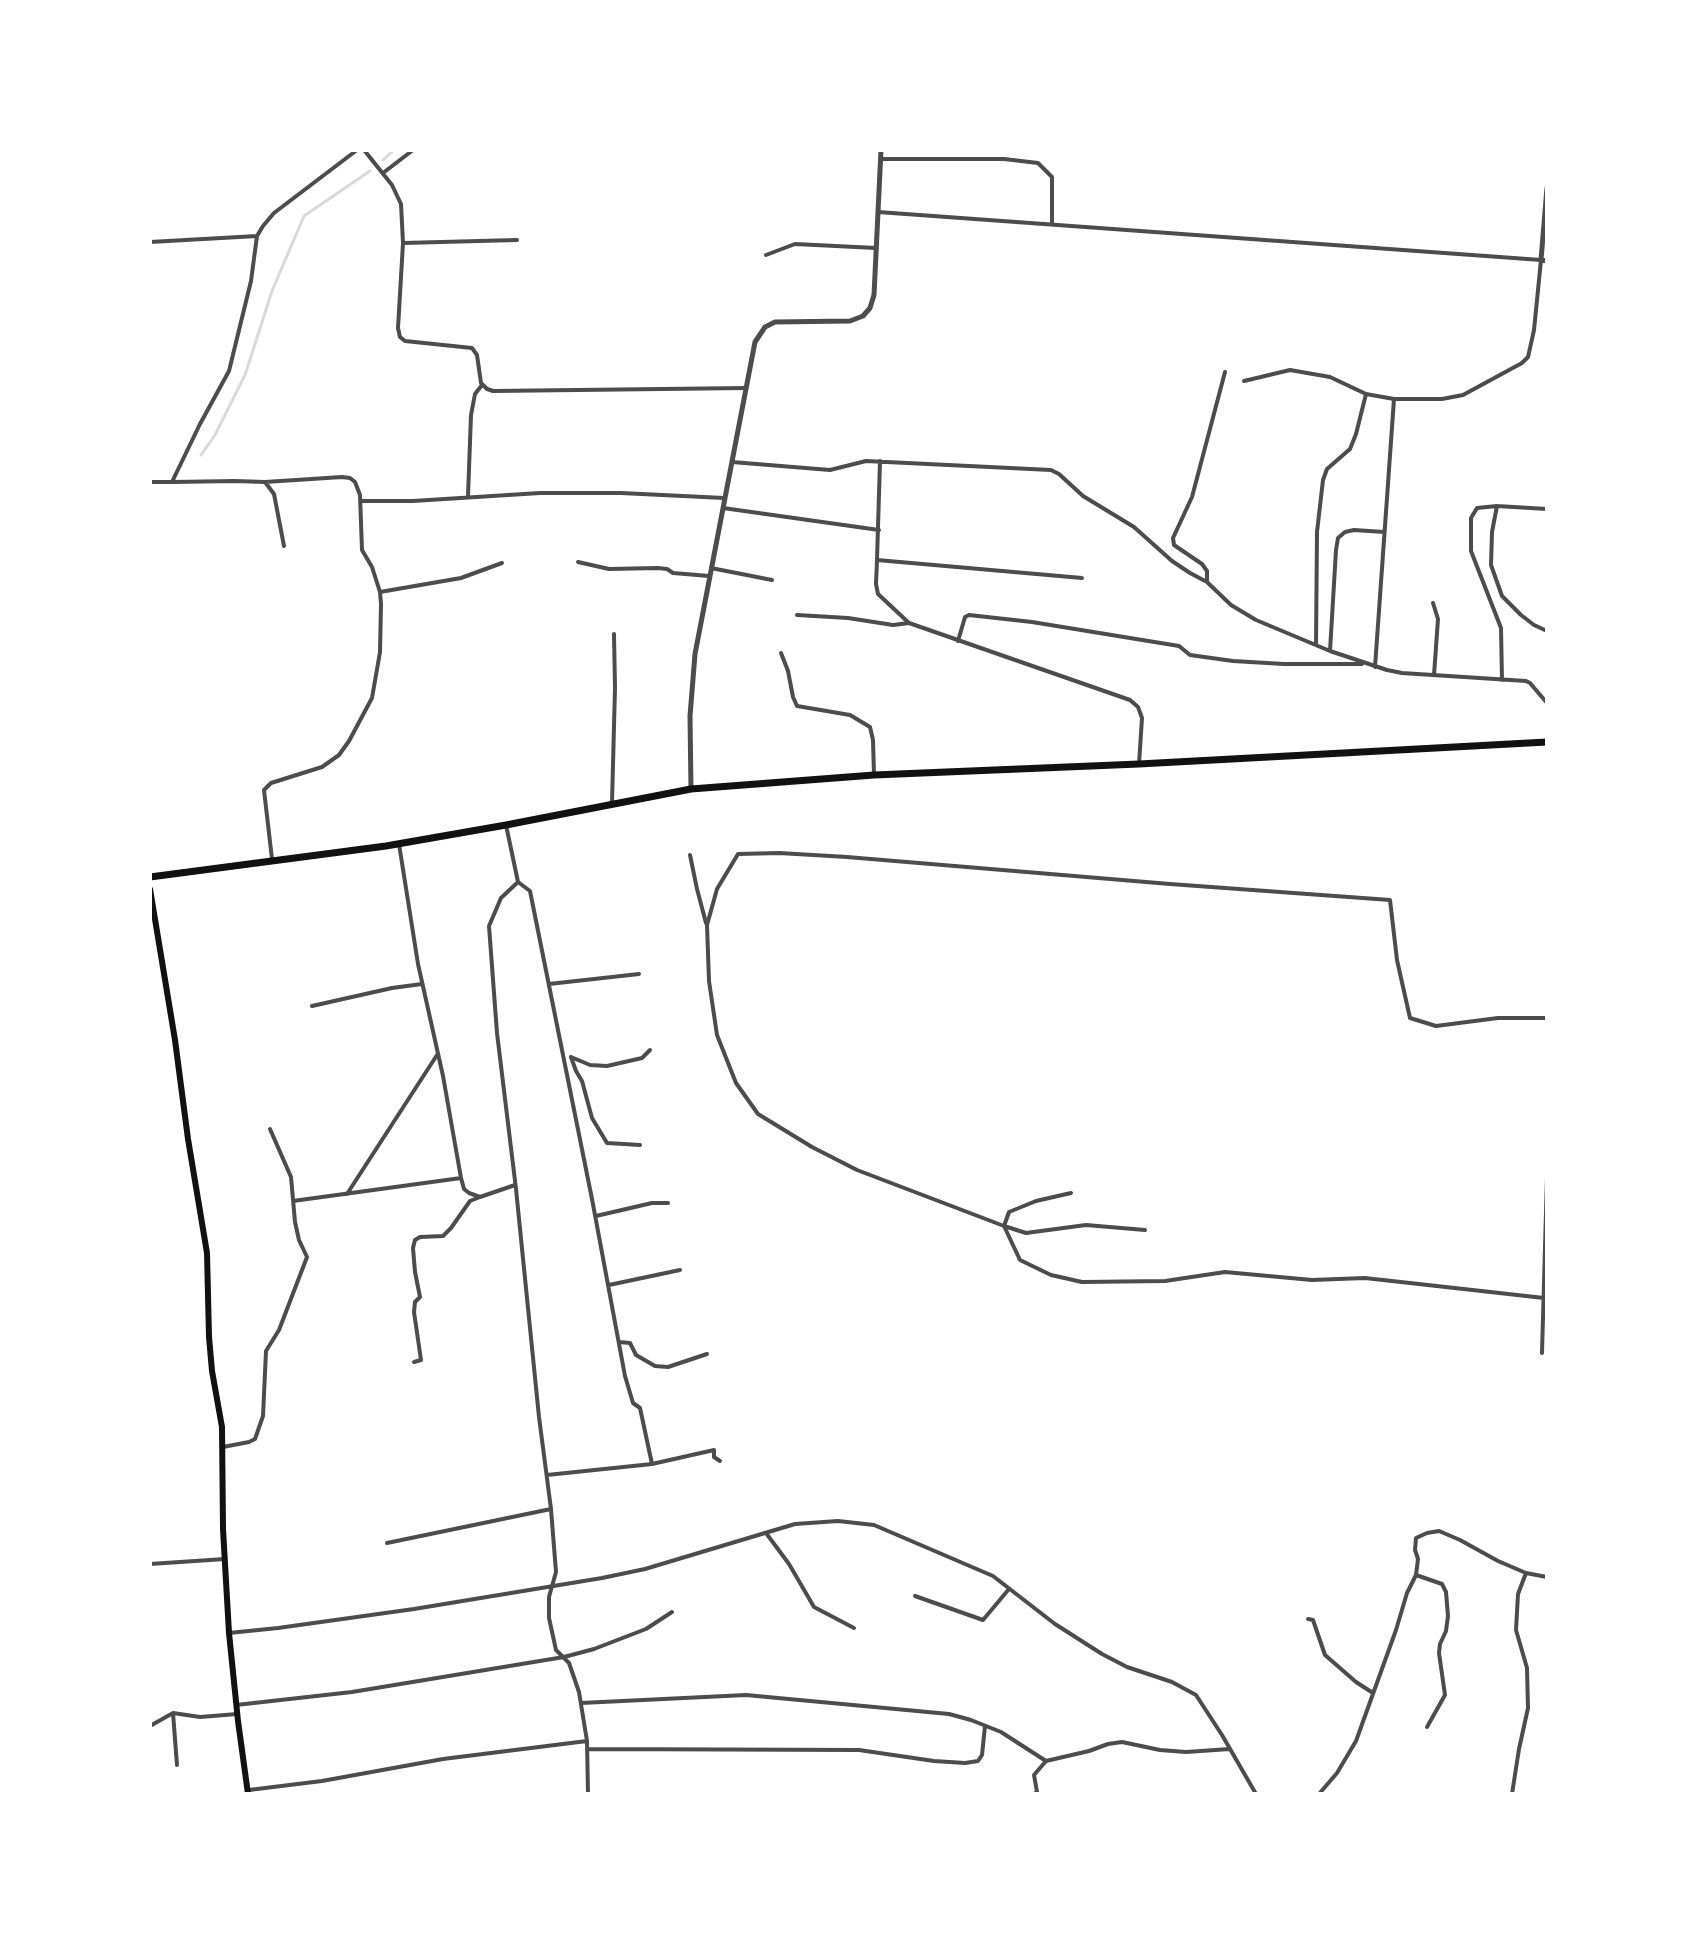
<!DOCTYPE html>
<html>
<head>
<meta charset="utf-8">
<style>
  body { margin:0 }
  #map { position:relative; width:1697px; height:1944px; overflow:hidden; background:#fff; font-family:Merriweather,serif }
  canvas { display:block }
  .frame { position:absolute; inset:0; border:152px solid #fff; pointer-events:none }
</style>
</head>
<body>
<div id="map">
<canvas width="1697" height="1944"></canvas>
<div class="frame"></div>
</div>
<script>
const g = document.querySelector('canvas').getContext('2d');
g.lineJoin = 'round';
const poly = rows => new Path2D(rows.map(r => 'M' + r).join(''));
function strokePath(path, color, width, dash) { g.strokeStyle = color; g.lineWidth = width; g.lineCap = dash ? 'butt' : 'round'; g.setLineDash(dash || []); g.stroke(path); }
strokePath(poly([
  [383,160,394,150],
  [201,455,215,435,245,375,272,291,304,216,370,171]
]), '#d9d9d9', 3);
strokePath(poly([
  [364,150,392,185,401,204,403,243,398,328,400,337,405,341,472,348,477,355,481,383,487,389,493,391,746,388],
  [881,159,1004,159,1038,163,1052,177,1052,224],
  [383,173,413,150],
  [878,212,1541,260,1534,330,1528,357,1522,363,1463,395,1442,399,1394,399,1366,394,1330,377,1290,370,1244,381],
  [150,242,257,236,263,226,274,213,357,150],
  [403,243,517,240],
  [766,255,795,244,876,248],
  [880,461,877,560,1082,578],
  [732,462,830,470,866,461,1051,470,1059,474,1083,496,1134,527,1172,561,1190,573,1207,582,1231,605,1256,620,1330,651,1387,670,1402,673,1526,681,1530,683,1547,703],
  [150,482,172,482,200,424,229,371,251,281,257,236],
  [172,482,235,481,265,482,274,494,284,546],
  [265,482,342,477,350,478,355,482,360,495,362,550,372,567,380,592,381,604,380,652,372,698,349,741,339,755,322,767,271,783,264,790,272,859],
  [468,496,471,415,475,394,482,385],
  [360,501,413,501,540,493,621,493,724,498],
  [1497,506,1477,508,1471,518,1471,551,1501,628,1502,680],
  [723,508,879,530],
  [1547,509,1497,506,1492,532,1491,565,1502,596,1521,615,1534,625,1547,631],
  [877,560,876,584,878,594,909,623,1130,700,1138,707,1142,718,1139,764],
  [578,562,609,569,658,568,667,569,673,573,709,576],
  [711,568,772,580],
  [1207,580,1207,571,1202,564,1174,545,1173,538,1192,497,1225,372],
  [380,592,461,578,502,563],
  [1433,603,1438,619,1434,675],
  [797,615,848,618,893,625,909,623],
  [958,641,965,617,969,615,1032,622,1179,646,1190,655,1233,661,1284,664,1362,664],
  [1316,645,1317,532,1323,480,1327,469,1350,449,1356,434,1366,394],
  [1330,651,1336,550,1338,538,1345,532,1354,530,1384,532],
  [781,653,788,671,793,697,797,706,850,715,870,727,873,740,874,775],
  [1375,667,1394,399],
  [612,803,615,688,614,634],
  [506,825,518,882,501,898,489,926,497,1033,516,1189,539,1417,551,1509,556,1572,549,1597,549,1618,556,1650,569,1663,579,1692,587,1741,588,1794],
  [690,855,697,889,706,923],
  [518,882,530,891,592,1199,625,1376,633,1403,640,1408,652,1464],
  [549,984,639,974],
  [312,1006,392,988,422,984],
  [571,1057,576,1071,582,1081,592,1118,607,1143,640,1145],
  [571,1057,590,1065,607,1066,642,1058,650,1050],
  [461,1178,464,1189,469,1193,480,1197,515,1185],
  [1071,1193,1036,1201,1009,1212,1004,1226,857,1170,812,1147,758,1114,736,1083,717,1035,709,981,707,925,717,889,738,854,779,853,847,857,1170,884,1390,900,1397,960,1410,1018,1436,1026,1498,1018,1547,1018],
  [347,1194,437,1055],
  [293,1201,461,1178,443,1076,418,964,399,844],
  [596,1216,652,1203,668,1203],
  [1004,1226,1020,1260,1051,1275,1082,1282,1165,1281,1225,1272,1312,1280,1365,1278,1544,1298],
  [1004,1226,1026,1233,1086,1225,1145,1230],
  [609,1285,680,1270],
  [619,1342,630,1343,636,1355,655,1366,668,1367,707,1354],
  [1542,1353,1547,1177],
  [414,1362,421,1360,414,1312,415,1302,420,1297,415,1272,413,1248,415,1240,420,1237,443,1236,451,1228,470,1201,480,1197],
  [223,1447,249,1442,255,1439,263,1416,266,1351,279,1330,307,1257,299,1240,295,1222,291,1177,270,1129],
  [547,1475,652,1464,714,1450,714,1457,720,1461],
  [766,1533,789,1564,814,1607,854,1628],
  [387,1543,551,1509],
  [150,1564,225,1559],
  [1416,1575,1442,1584,1446,1592,1448,1616,1446,1631,1440,1644,1439,1653,1445,1695,1427,1727],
  [915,1596,983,1620,1009,1589],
  [1308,1619,1313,1620,1325,1655,1356,1682,1373,1693],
  [229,1633,278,1628,414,1609,602,1578,645,1569,795,1524,838,1521,874,1525,993,1576,1055,1624,1102,1654,1127,1667,1172,1682,1196,1695,1222,1735,1256,1794],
  [581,1703,746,1695,949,1714,971,1720,1001,1732,1046,1761,1034,1775,1037,1792,1034,1794],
  [236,1705,352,1692,564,1657,594,1649,646,1629,672,1612],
  [173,1713,177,1765],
  [150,1726,173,1713,200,1717,237,1714],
  [587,1749,859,1750,934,1761,965,1763,978,1761,982,1755,985,1726],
  [1046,1761,1089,1751,1108,1744,1122,1742,1160,1750,1186,1752,1230,1749],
  [249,1790,322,1781,443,1759,587,1741],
  [1319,1794,1337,1773,1356,1741,1396,1630,1407,1593,1416,1575,1418,1559,1415,1550,1416,1538,1427,1533,1439,1531,1460,1540,1498,1561,1526,1573,1547,1577],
  [1512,1794,1519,1749,1528,1708,1527,1668,1516,1630,1518,1594,1526,1573]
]), '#4c4c4c', 4);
strokePath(poly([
  [1547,188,1541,260,1547,261],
  [691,789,690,716,695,654,755,342,765,327,775,322,850,321,863,316,870,308,874,295,881,150]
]), '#4c4c4c', 5);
strokePath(poly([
  [150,889,175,1040,188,1139,207,1253,209,1337,212,1371,222,1427,223,1529,229,1633,238,1721,248,1794]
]), '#111', 6);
strokePath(poly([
  [150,877,386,846,506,825,691,789,874,775,1139,764,1547,742]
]), '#111', 7);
</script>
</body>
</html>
